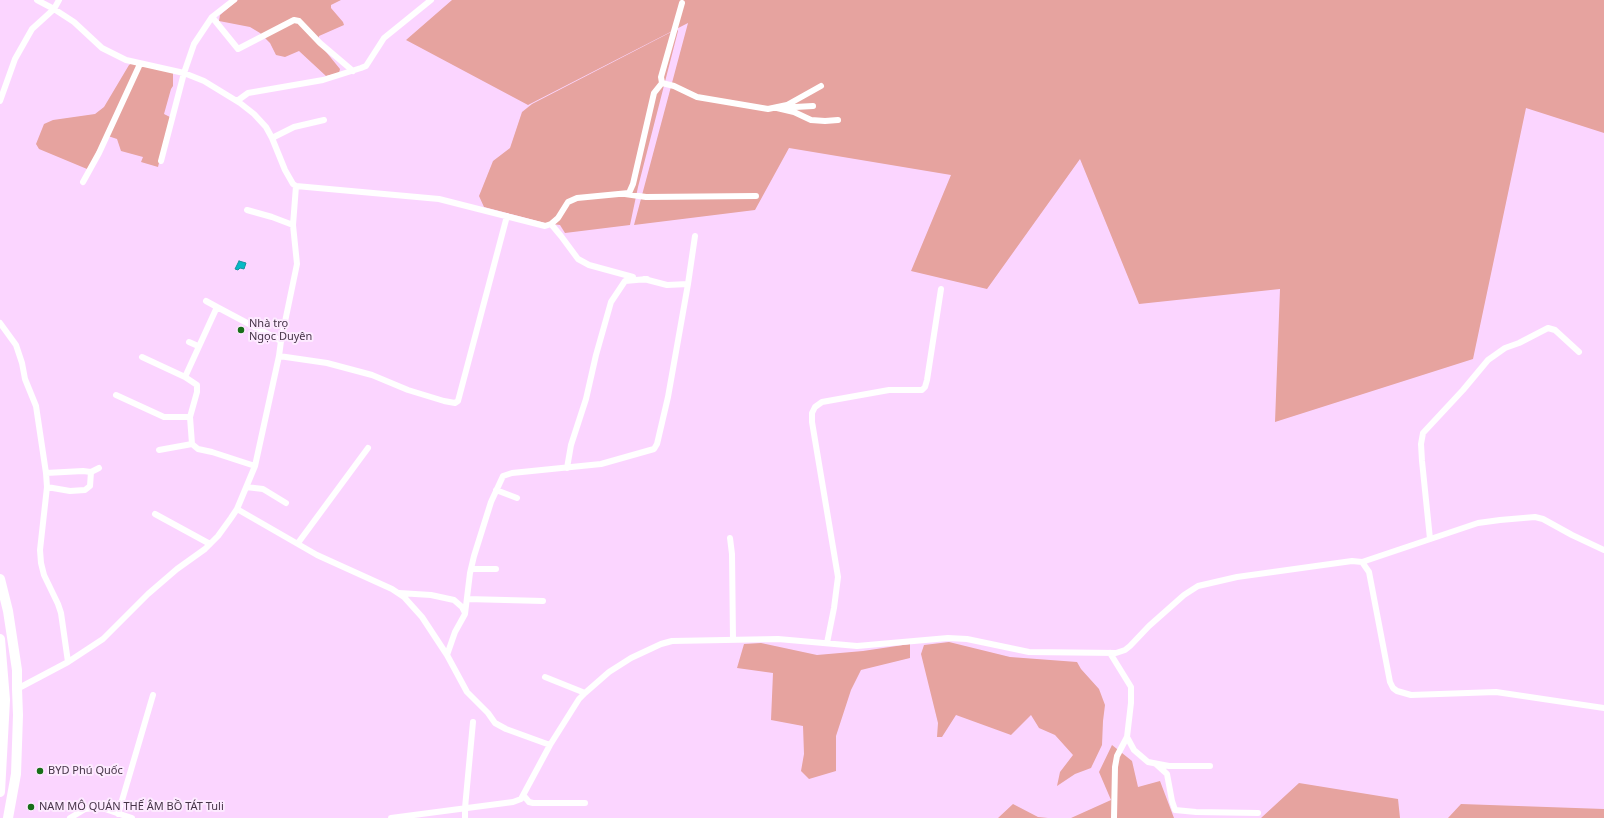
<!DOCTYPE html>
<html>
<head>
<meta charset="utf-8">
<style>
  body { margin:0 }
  canvas { display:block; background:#fbd5ff }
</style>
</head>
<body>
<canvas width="1604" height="818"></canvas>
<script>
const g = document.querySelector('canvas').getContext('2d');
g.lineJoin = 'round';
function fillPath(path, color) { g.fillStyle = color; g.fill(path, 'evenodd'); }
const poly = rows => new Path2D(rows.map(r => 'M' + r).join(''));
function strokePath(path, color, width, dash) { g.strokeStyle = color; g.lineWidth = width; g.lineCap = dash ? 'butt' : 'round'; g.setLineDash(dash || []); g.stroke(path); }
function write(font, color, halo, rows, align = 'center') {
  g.font = font + ' "Noto Sans",sans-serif'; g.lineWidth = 4; g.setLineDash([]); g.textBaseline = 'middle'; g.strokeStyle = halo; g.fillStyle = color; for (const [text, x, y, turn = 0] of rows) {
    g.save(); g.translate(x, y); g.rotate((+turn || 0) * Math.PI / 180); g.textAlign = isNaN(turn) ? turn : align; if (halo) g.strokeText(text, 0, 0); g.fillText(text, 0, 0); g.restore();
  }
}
fillPath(poly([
  [238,0,341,0,331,5,331,8,343,22,344,25,319,36,318,42,340,69,339,73,326,76,299,51,285,57,276,55,270,43,260,33,250,27,219,21,220,15],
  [452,0,1604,0,1604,133,1526,108,1473,359,1275,422,1280,289,1139,304,1080,159,987,289,911,271,951,175,789,148,755,210,634,225,688,23,528,105,406,40],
  [677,29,678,31,638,187,630,225,565,233,560,225,545,223,484,207,479,196,493,161,510,148,522,112,532,104],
  [132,63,173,73,173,86,171,89,164,114,170,117,158,167,141,162,143,157,121,151,117,139,105,135,89,168,87,169,39,149,36,144,44,124,53,120,95,114,104,107,129,65],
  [949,642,1010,657,1077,662,1081,669,1099,689,1105,705,1103,721,1102,745,1091,768,1075,774,1057,786,1060,772,1073,755,1055,735,1039,728,1031,715,1011,735,956,715,942,737,937,737,938,723,921,654,924,645],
  [761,643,817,655,863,651,910,644,910,658,861,670,851,690,836,736,836,771,809,779,801,771,804,754,803,726,771,720,773,673,737,668,744,644],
  [1112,745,1132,761,1138,787,1160,781,1174,818,1071,818,1111,800,1099,772],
  [1299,783,1398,799,1400,818,1261,818],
  [1013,804,1038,817,1048,818,998,818],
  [1461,804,1604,809,1604,818,1448,818]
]), '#e6a39f');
const water = poly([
  [239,261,246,263,244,269,240,268,238,270,235,269,239,261]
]);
fillPath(water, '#05b9c5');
strokePath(water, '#18919f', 1);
strokePath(poly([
  [212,17,238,49,294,20,299,21,320,43,353,71],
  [662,83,661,77,682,3],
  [0,101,15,59,32,29,54,9,59,0],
  [237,101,248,93,323,80,361,68,366,66,384,38,431,0],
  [813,106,777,108,794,112,811,120,825,121,838,120],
  [272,138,294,127,324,120],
  [161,161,184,73,194,44,212,17,234,0],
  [83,182,99,153,140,64],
  [296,186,439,199,545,226,551,224,558,218,568,202,577,198,629,193,633,184,654,93,662,83,674,86,697,97,768,109,787,105,821,86],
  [625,194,646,197,756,196],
  [247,210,272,217,293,225],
  [551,224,561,236,578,259,589,265,633,277],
  [644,279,667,285,688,284,695,236],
  [206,301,217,307],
  [0,323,16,345,22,363,25,379,36,406,46,473,47,487,40,550,41,563,44,575,58,604,61,613,68,662],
  [189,342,198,346],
  [279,356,327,363,372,375,408,390,444,401,455,403,458,401,507,216],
  [142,357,185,377,197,385,197,392,190,417,192,444,198,449,212,452,255,466],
  [185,377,217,307,281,341],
  [116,395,164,417,190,417],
  [159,450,192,444],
  [567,468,571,445,586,399,596,355,611,302,625,281,647,279],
  [46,473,83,471,91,472,99,468],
  [47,487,70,491,85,490,90,486,91,472],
  [246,487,263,489,286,503],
  [496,490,517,498],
  [237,509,317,555,392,589,404,597,422,617,447,655,467,692,488,713,495,723,506,729,550,745],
  [155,514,210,544],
  [730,538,732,554,733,639],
  [1430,539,1422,461,1421,444,1423,433,1463,390,1488,360,1505,348,1519,343,1548,328,1555,330,1579,352],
  [298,543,368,448],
  [1362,562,1478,523,1500,520,1535,517,1543,519,1572,535,1604,550],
  [471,569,496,569],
  [399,593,431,595,454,600,462,607,465,613],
  [467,599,543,601],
  [827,643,834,608,838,577,812,422,812,413,815,407,822,402,889,390,922,390,925,387,927,380,941,289],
  [1110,653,1131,687,1131,703,1127,737,1117,756,1115,767,1114,818],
  [447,655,455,632,465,614,470,573,474,556,491,502,503,476,512,473,601,464,654,449,657,444,668,397,688,284],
  [545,677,585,693],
  [17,689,68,662,103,639,148,594,177,569,205,549,218,536,231,518,237,509,255,466,279,356,281,341,297,264,293,225,296,186,293,184,285,170,272,138,266,127,254,114,240,103,204,81,184,73,126,60,102,48,74,22,54,9,37,0],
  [1127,737,1134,750,1148,762,1169,766,1210,766],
  [1156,764,1167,774,1172,801,1175,810,1196,812,1258,813],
  [524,796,529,802,533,803,585,803],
  [118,814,153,695],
  [70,818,85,809,95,808,105,809,132,818],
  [391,818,513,802,521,799,550,745,579,699,585,693,609,672,631,658,661,644,672,641,778,639,857,646,948,638,967,639,1029,652,1116,653,1125,650,1130,646,1149,626,1184,595,1198,586,1237,577,1352,561,1362,562,1369,572,1390,682,1393,688,1397,691,1411,695,1496,692,1604,708],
  [465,818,465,808,473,722]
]), '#fff', 6);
strokePath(poly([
  [0,579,8,611,17,670,17,689,18,715,16,774,8,818],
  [0,639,5,700,0,792]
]), '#fff', 10);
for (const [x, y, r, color] of [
  [241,330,4,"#176e18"],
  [40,771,4,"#176e18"],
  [31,807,4,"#176e18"]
]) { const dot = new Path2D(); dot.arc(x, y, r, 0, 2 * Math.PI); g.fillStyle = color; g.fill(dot); strokePath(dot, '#fdeaff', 1.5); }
write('11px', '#453347', '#fdeaff', [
  ["Nhà trọ",249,324],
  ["Ngọc Duyên",249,337],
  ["BYD Phú Quốc",48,771],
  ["NAM MÔ QUÁN THẾ ÂM BỒ TÁT Tuli",39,807]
], 'left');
</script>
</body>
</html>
